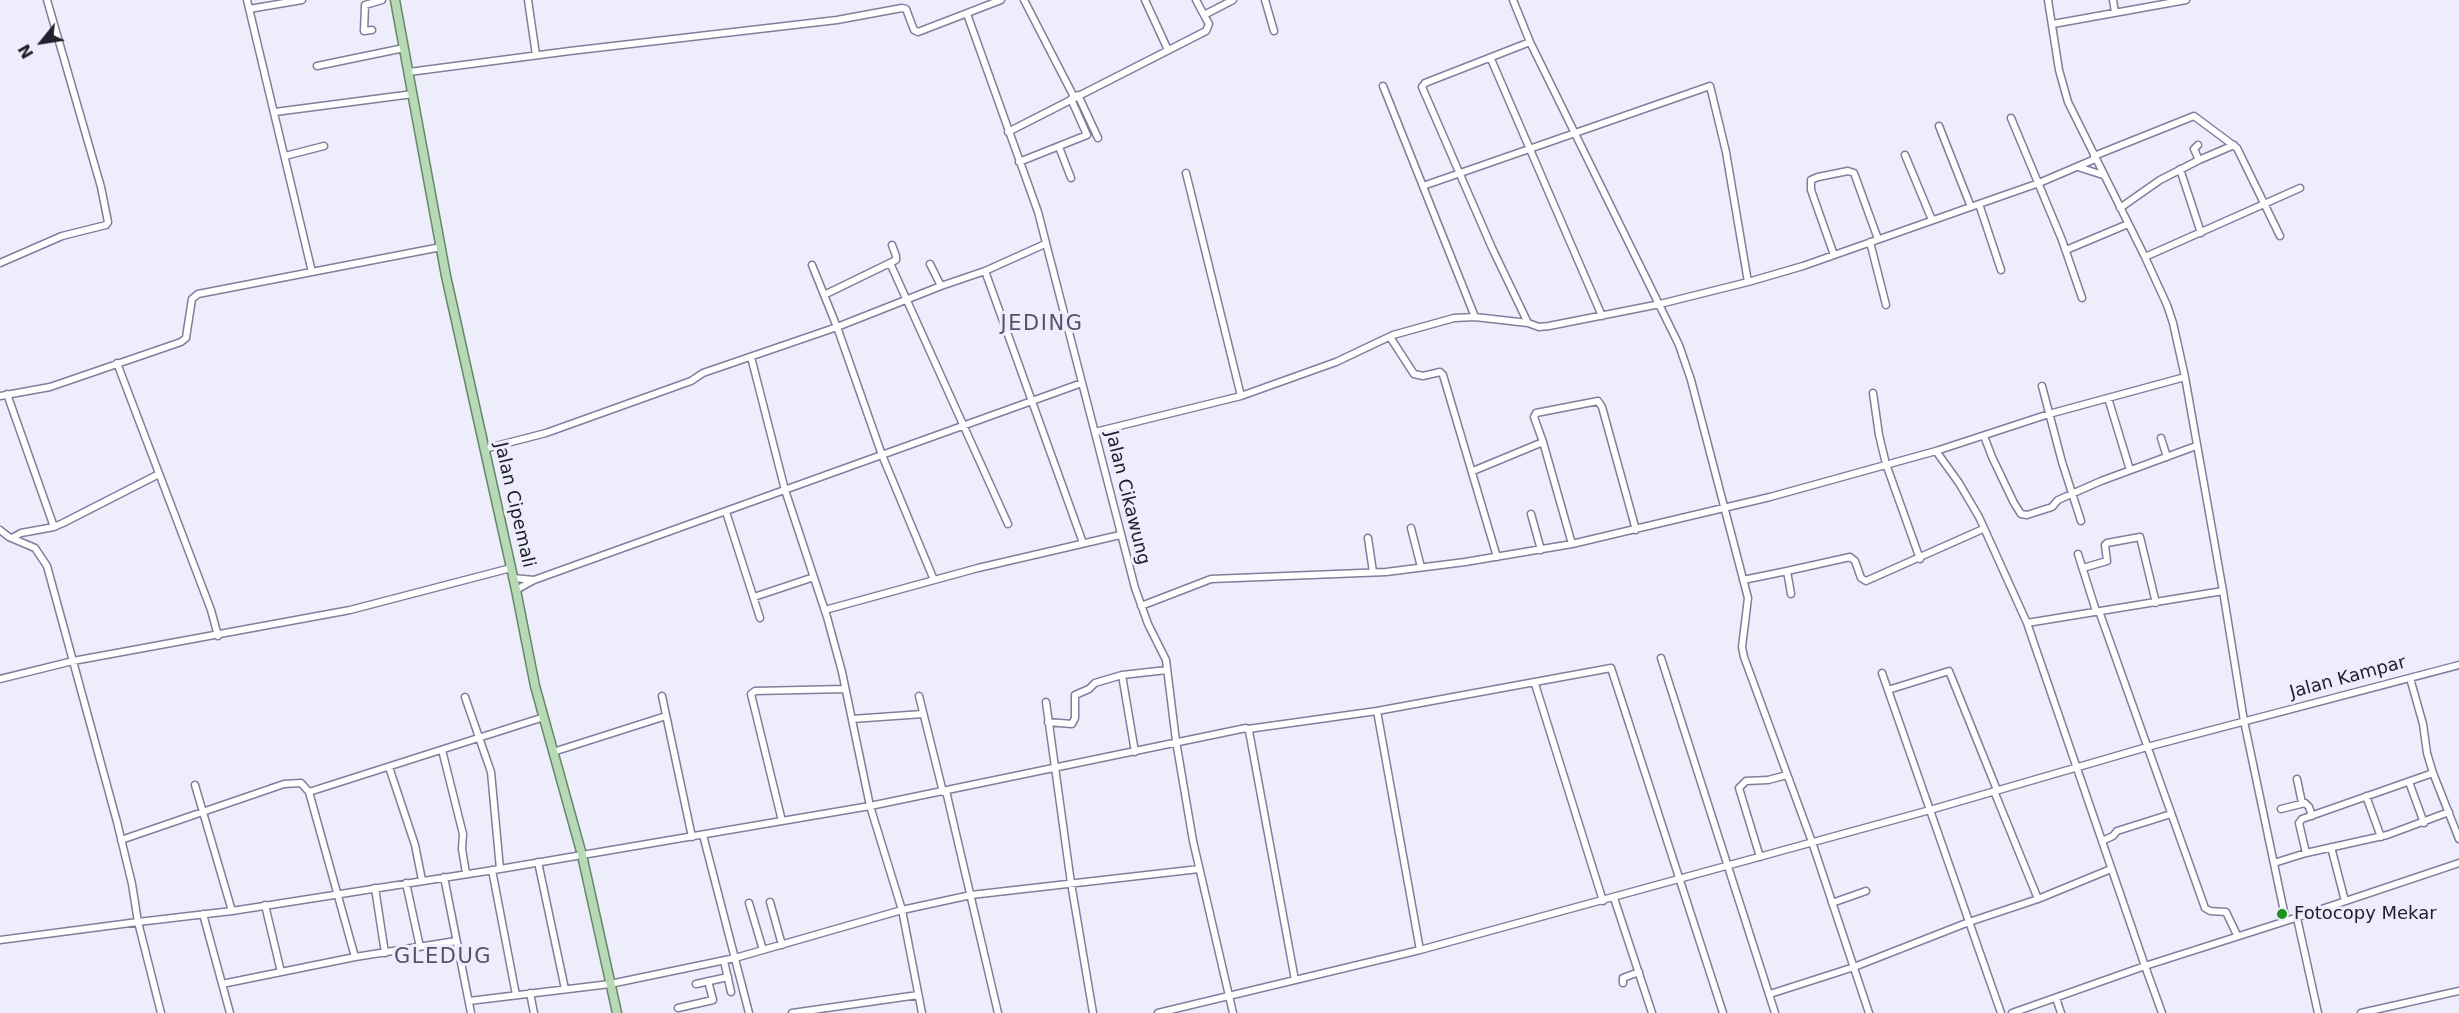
<!DOCTYPE html>
<html>
<head>
<meta charset="utf-8">
<style>
  body { margin:0 }
  #map { position:relative; width:2459px; height:1013px; overflow:hidden; background:#eeedfb; font-family:"DejaVu Sans",sans-serif }
  canvas { display:block }
  .north { position:absolute; left:12px; top:12px; width:60px; height:60px; -webkit-text-stroke:4px #eeedfb; paint-order:stroke; rotate:240deg; font-size:16px; font-weight:700; line-height:24px; text-align:center; color:#22202d }
  .north::after { content:''; display:block; margin:auto; width:21px; height:27px; background:#22202d; clip-path:polygon(50% 0,100% 100%,50% 72%,0 100%) }
</style>
</head>
<body>
<div id="map">
<canvas width="2459" height="1013"></canvas>
<div class="north">N</div>
</div>
<script>
const g = document.querySelector('canvas').getContext('2d');
g.lineJoin = 'round';
const poly = rows => new Path2D(rows.map(r => 'M' + r).join(''));
function strokePath(path, color, width, dash) { g.strokeStyle = color; g.lineWidth = width; g.lineCap = dash ? 'butt' : 'round'; g.setLineDash(dash || []); g.stroke(path); }
function write(font, color, halo, rows, align = 'center') {
  g.font = font + ' "DejaVu Sans",sans-serif'; g.lineWidth = 6; g.setLineDash([]); g.textBaseline = 'middle'; g.strokeStyle = halo; g.fillStyle = color; for (const [text, x, y, turn = 0] of rows) {
    g.save(); g.translate(x, y); g.rotate((+turn || 0) * Math.PI / 180); g.textAlign = isNaN(turn) ? turn : align; if (halo) g.strokeText(text, 0, 0); g.fillText(text, 0, 0); g.restore();
  }
}
const minor = poly([
  [247,0,312,272],
  [528,0,536,55],
  [1024,0,1074,97],
  [1145,0,1168,50],
  [1196,0,1204,15],
  [1265,0,1274,31],
  [1513,0,1530,42,1679,345,1691,380,1748,598,1742,647,1744,657,1812,842,1869,1013],
  [2048,0,2059,70,2068,102,2145,257,2167,305,2173,323,2185,377,2223,591,2244,721,2286,921,2145,966,2162,1013],
  [2113,0,2115,12],
  [249,9,302,0],
  [967,14,1038,212,1135,588,1148,624,1166,660,1176,741,1193,841,1233,1013],
  [2053,24,2186,0],
  [372,30,364,31,365,5,382,0],
  [1491,59,1602,316],
  [317,66,404,48],
  [409,72,570,51,837,20,902,8,906,9,914,30,918,32,1001,0],
  [1383,86,1475,317],
  [1078,95,1098,138],
  [275,112,413,94],
  [2011,118,2062,240,2082,298],
  [1939,126,1971,207],
  [1008,132,1206,31,1209,24,1204,15,1233,0],
  [1059,147,1071,178],
  [1905,155,1932,220],
  [285,156,324,146],
  [2094,156,2194,116,2237,148,2280,236],
  [2199,160,2234,145],
  [1019,162,1087,135,1071,99],
  [2078,167,2103,175],
  [2180,169,2201,233],
  [1186,173,1241,396],
  [1423,186,1710,86,1726,152,1748,282],
  [1979,204,2001,270],
  [2120,208,2160,180,2199,160,2194,149,2198,145],
  [1870,242,1886,305],
  [2066,250,2128,224],
  [1834,255,1811,190,1811,180,1818,177,1848,171,1854,173,1878,239],
  [2145,257,2300,188],
  [0,263,62,236,106,225,108,222,101,187,47,0],
  [890,263,1008,524],
  [930,264,941,286],
  [812,265,837,327,882,455,934,580],
  [985,271,1083,543],
  [824,295,896,260,896,256,892,245],
  [1528,323,1492,248,1422,87,1425,83,1530,42],
  [1390,337,1414,374,1423,376,1440,372,1443,375,1497,557],
  [751,357,785,490,827,617,842,672,870,806,902,910,922,1013],
  [117,363,211,610,218,636],
  [2042,386,2062,462,2081,521],
  [1873,393,1879,435,1886,464,1920,559],
  [7,394,54,527],
  [0,396,50,387,181,342,186,338,187,331,192,299,198,294,441,247],
  [2108,398,2130,470],
  [1095,432,1241,396,1336,362,1393,335,1454,318,1475,317,1528,323,1539,327,1549,326,1660,304,1748,282,1803,266,1979,204,2039,183,2095,159],
  [1984,436,1992,457,2014,503,2021,514,2027,515,2052,507,2058,500,2101,481,2196,446],
  [2161,438,2167,457],
  [1543,442,1534,417,1536,413,1598,401,1602,407,1636,530],
  [484,449,546,433,691,381,703,373,837,327,941,286,985,271,1045,244],
  [1936,451,1959,483,1979,517,2027,623,2145,966,2012,1013],
  [1473,471,1543,442,1572,544],
  [726,512,760,618],
  [1531,514,1541,550],
  [1411,528,1421,567],
  [0,530,9,537,35,548,47,566,117,822,132,884,138,922,232,911,500,869,870,806,1246,728,1249,731,1295,980],
  [12,538,21,533,54,527,63,523,159,474],
  [1368,538,1373,572],
  [2078,554,2096,611],
  [2083,568,2107,561,2105,545,2107,543,2140,537,2156,603],
  [1787,571,1850,557,1855,561,1861,578,1866,581,1983,529],
  [513,578,534,580],
  [1743,580,1787,571,1791,594],
  [516,590,534,580,1082,383],
  [754,597,814,577],
  [1141,606,1211,579,1386,572,1465,562,1572,544,1770,497,1936,451,2049,414,2185,377],
  [825,610,978,568,1120,535],
  [2099,611,2205,908,2210,911,2226,912,2237,935],
  [2027,623,2223,591],
  [1661,658,1775,1013],
  [1882,673,2001,1013],
  [1122,675,1135,752],
  [2410,678,2423,724,2427,753,2433,773,2459,839],
  [0,679,73,661,350,610,511,568],
  [1535,684,1603,901],
  [1888,690,1949,671,1997,790],
  [662,696,692,837],
  [919,696,943,792],
  [465,697,491,772,500,869],
  [1046,702,1071,883,1093,1013],
  [1377,711,1420,950],
  [852,719,923,714],
  [1048,722,1072,724,1075,718,1075,695,1089,689,1095,683,1122,675,1167,670],
  [1248,729,1377,711,1611,668,1723,1013],
  [442,750,463,834,462,849,466,873],
  [553,752,666,716],
  [389,767,415,845,422,880],
  [2297,779,2302,803],
  [2409,782,2424,823],
  [195,785,232,911],
  [946,791,998,1013],
  [1994,791,2038,899],
  [309,792,544,717],
  [2366,796,2381,837],
  [2281,809,2305,803,2309,807,2312,816],
  [782,821,751,694,755,691,845,689],
  [703,835,749,1013],
  [121,840,284,784,301,783,309,792,355,957],
  [2102,841,2113,836,2117,831,2171,814],
  [2331,847,2345,901],
  [2306,853,2299,823,2302,819,2433,773],
  [1760,857,1739,788,1746,781,1768,780,1787,775],
  [538,862,565,989],
  [2274,863,2306,853,2387,835,2449,812],
  [492,870,516,995],
  [444,877,471,1013],
  [406,883,420,947],
  [375,888,385,953],
  [1614,898,1652,1013],
  [770,902,782,945],
  [749,903,763,950],
  [1832,903,1866,891],
  [265,905,281,972],
  [203,914,230,1013],
  [2297,918,2318,1013],
  [2286,921,2459,863],
  [0,940,138,922,161,1013],
  [724,961,731,992],
  [1623,983,1623,978,1639,972],
  [222,984,355,957,456,941],
  [696,984,728,977],
  [530,993,534,1013],
  [1770,994,1854,967,1969,922,2038,899,2111,869],
  [2056,998,2061,1013],
  [469,1001,610,984,735,958,902,910,971,895,1199,869],
  [678,1008,713,1000,708,981],
  [792,1013,918,995],
  [1158,1013,1420,950,1930,810,2147,747,2459,665],
  [2361,1013,2459,991]
]);
const major = poly([
  [395,0,446,276,516,590,535,686,582,855,617,1013]
]);
strokePath(minor, '#817d9c', 9);
strokePath(major, '#658866', 11);
strokePath(minor, '#fff', 6);
strokePath(major, '#b8d9b6', 8);
for (const [x, y, r, color] of [
  [2282,914,6,"#1e921f"]
]) { const dot = new Path2D(); dot.arc(x, y, r, 0, 2 * Math.PI); g.fillStyle = color; g.fill(dot); strokePath(dot, '#eeedfb', 2); }
write('18px', '#22202d', '#eeedfb', [
  ["Jalan Cikawung",1127,498,76],
  ["Jalan Cipemali",514,505,77],
  ["Jalan Kampar",2348,678,-15]
]);
write('18px', '#22202d', '#eeedfb', [
  ["Fotocopy Mekar",2294,914]
], 'left');
g.letterSpacing = '1.5px';
write('21px', '#55516d', '#eeedfb', [
  ["JEDING",1042,325],
  ["GLEDUG",443,958]
]);
g.letterSpacing = '0px';
</script>
</body>
</html>
